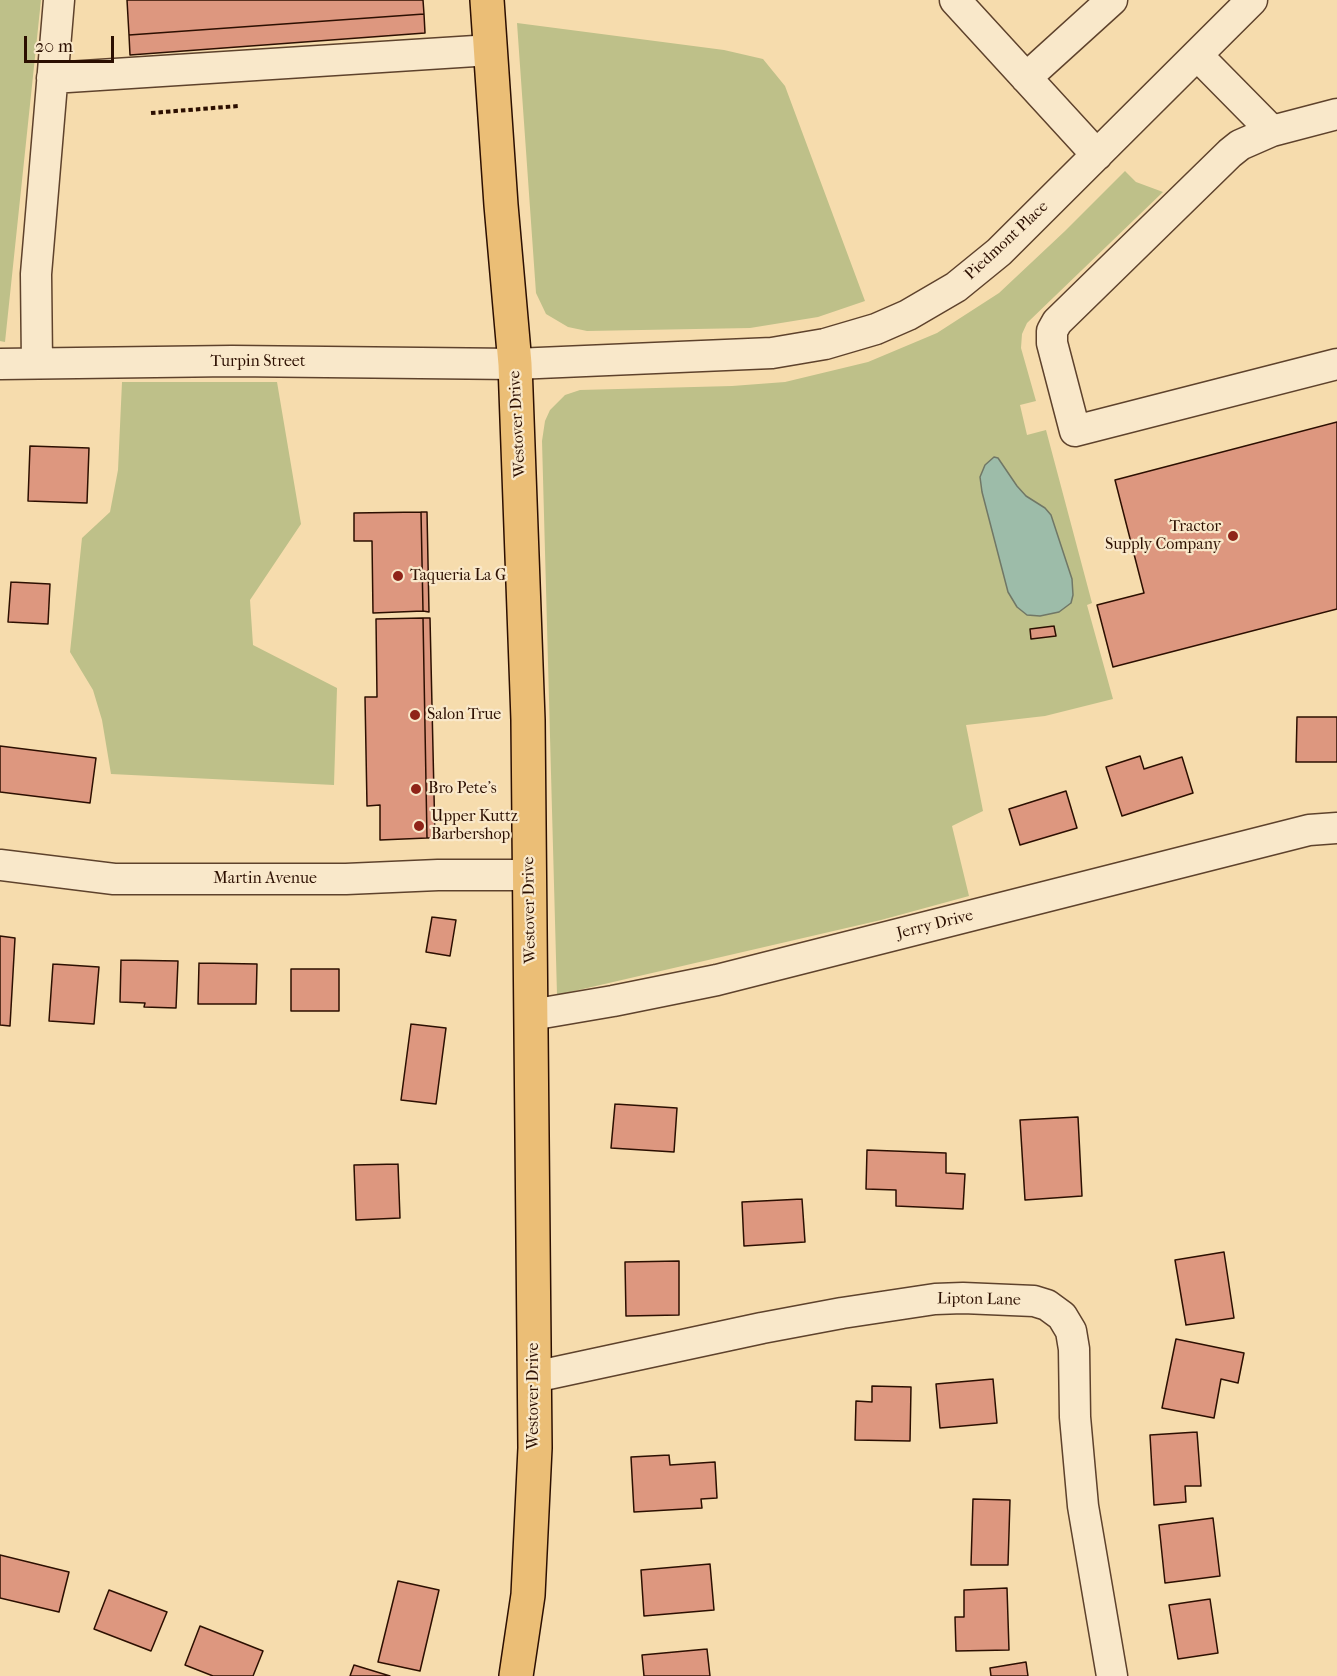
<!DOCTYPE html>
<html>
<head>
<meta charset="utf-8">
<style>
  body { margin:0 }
  #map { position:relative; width:1337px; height:1676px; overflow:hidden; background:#f6dcad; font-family:"IM FELL French Canon",serif }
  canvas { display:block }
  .scale { position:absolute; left:24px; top:36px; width:90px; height:27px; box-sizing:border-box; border:3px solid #2c0f01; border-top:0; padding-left:8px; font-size:18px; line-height:21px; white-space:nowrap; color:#2c0f01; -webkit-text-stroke:4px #f9e8ca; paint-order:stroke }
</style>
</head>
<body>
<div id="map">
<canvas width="1337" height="1676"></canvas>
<div class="scale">20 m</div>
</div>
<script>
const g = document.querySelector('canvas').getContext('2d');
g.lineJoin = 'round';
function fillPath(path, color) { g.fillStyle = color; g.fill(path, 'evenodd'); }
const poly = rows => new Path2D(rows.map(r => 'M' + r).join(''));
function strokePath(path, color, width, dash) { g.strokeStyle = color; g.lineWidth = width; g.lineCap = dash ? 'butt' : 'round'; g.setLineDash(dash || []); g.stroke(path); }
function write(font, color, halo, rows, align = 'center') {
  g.font = font + ' "IM FELL French Canon",serif'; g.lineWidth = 4.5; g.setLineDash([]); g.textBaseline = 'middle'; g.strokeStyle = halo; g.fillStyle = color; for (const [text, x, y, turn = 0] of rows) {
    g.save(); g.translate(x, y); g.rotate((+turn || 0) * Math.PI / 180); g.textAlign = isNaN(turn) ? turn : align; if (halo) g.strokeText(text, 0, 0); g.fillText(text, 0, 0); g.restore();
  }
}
fillPath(poly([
  [0,0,41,0,5,342,0,341],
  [517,23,724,50,763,59,785,86,865,301,818,317,750,328,587,331,568,327,546,314,536,293],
  [1125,171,1136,182,1163,192,1027,323,1022,334,1021,348,1036,401,1020,405,1027,435,1046,430,1092,603,1087,605,1113,699,1045,716,966,725,983,811,952,826,969,896,881,920,557,995,542,441,545,421,550,410,565,395,580,390,732,386,785,382,868,362,937,333,999,293,1065,231],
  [122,382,277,382,301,524,250,600,253,645,337,688,334,785,111,774,102,720,93,690,70,652,82,538,110,512,118,470]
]), '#bec089');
const water = poly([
  [994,457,998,458,1017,486,1026,496,1045,508,1051,515,1072,579,1073,595,1071,603,1059,612,1040,616,1027,615,1017,607,1008,592,982,492,980,477,985,465,994,457]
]);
fillPath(water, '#9dbca9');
strokePath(water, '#707766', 1.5);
const building = poly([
  [127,0,423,0,424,14,129,35,127,0],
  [424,14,425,33,130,55,129,35,424,14],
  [1337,422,1337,609,1113,667,1097,605,1144,593,1115,480,1337,422],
  [30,446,89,448,87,503,28,501,30,446],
  [421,512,423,611,373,613,372,541,354,541,354,513,421,512],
  [421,512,427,512,429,612,423,611,421,512],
  [11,582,50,584,48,624,8,622,11,582],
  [423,618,427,838,380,840,380,805,367,806,365,697,377,697,376,619,423,618],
  [423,618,430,618,435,838,427,838,423,618],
  [1054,626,1056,636,1031,639,1030,629,1054,626],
  [1297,717,1337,717,1337,762,1296,762,1297,717],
  [0,746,96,758,90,803,0,792,0,746],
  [1140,756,1144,769,1182,757,1193,793,1122,816,1106,767,1140,756],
  [1066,791,1077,828,1020,845,1009,809,1066,791],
  [432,917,456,920,450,956,426,952,432,917],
  [0,936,15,938,10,1026,0,1025,0,936],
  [121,960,178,961,176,1008,144,1007,145,1003,120,1002,121,960],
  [199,963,257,964,256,1004,198,1004,199,963],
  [53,964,99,967,94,1024,49,1021,53,964],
  [291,969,339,969,339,1011,291,1011,291,969],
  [411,1024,446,1028,436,1104,401,1100,411,1024],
  [615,1104,677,1108,674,1152,611,1148,615,1104],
  [1078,1117,1082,1196,1025,1200,1020,1120,1078,1117],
  [867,1150,946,1153,946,1173,965,1174,963,1209,896,1206,896,1190,866,1189,867,1150],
  [398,1164,400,1218,356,1220,354,1165,398,1164],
  [802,1199,805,1242,744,1246,742,1202,802,1199],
  [1224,1252,1234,1318,1186,1325,1175,1260,1224,1252],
  [679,1261,679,1315,626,1316,625,1262,679,1261],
  [1176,1339,1244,1353,1238,1383,1221,1379,1214,1418,1162,1408,1176,1339],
  [993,1379,997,1423,940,1428,936,1384,993,1379],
  [872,1386,911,1387,910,1441,855,1440,856,1401,872,1402,872,1386],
  [1197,1432,1201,1486,1185,1486,1186,1502,1154,1505,1150,1435,1197,1432],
  [669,1455,670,1465,715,1462,717,1498,701,1499,702,1508,634,1512,631,1457,669,1455],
  [973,1499,1010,1500,1008,1565,971,1565,973,1499],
  [1213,1518,1220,1576,1165,1583,1159,1525,1213,1518],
  [0,1555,69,1572,59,1612,0,1598,0,1555],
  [710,1564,714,1610,644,1616,641,1570,710,1564],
  [398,1581,439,1590,420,1671,378,1662,398,1581],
  [1007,1588,1009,1650,956,1651,955,1617,964,1617,964,1590,1007,1588],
  [109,1590,167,1612,151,1651,94,1629,109,1590],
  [1210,1599,1218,1653,1178,1659,1169,1605,1210,1599],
  [200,1626,263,1651,253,1676,213,1676,185,1665,200,1626],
  [707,1649,710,1676,644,1676,642,1655,707,1649],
  [1026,1662,1028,1676,991,1676,990,1668,1026,1662],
  [354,1665,390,1676,350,1676,354,1665]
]);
fillPath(building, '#dd977f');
strokePath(building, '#2c0f01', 1.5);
const minor = poly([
  [955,0,1097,155],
  [1197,55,1272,131],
  [52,78,491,50],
  [1026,78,1112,0],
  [1337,114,1272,131,1240,145,1230,153,1057,322,1052,331,1052,343,1075,431,1337,364],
  [37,363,36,274,59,0],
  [0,364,232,361,515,364,772,353,825,344,876,329,908,315,956,287,999,252,1252,0],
  [0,865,114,879,346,879,438,875,530,875],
  [531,1015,613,1001,717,980,1309,830,1337,828],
  [534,1377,762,1328,842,1313,935,1299,963,1298,1034,1301,1047,1305,1062,1316,1071,1331,1074,1349,1075,1417,1083,1506,1112,1676]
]);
const major = poly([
  [487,0,501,205,515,364,528,720,535,1448,528,1595,516,1676]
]);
strokePath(minor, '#5e422c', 33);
strokePath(major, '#2c0f01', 36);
strokePath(poly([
  [151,113,238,106]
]), '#2c0f01', 4, [4.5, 3]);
strokePath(minor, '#f9e8ca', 30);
strokePath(major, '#ebbe76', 33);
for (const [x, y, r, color] of [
  [1233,536,6,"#8f2418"],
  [398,576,6,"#8f2418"],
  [415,715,6,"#8f2418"],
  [416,789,6,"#8f2418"],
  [419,826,6,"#8f2418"]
]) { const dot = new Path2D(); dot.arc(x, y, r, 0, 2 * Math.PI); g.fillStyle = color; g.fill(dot); strokePath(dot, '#f9e8ca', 2); }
write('16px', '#2c0f01', '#f9e8ca', [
  ["Piedmont Place",1007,241,-43],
  ["Turpin Street",258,362],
  ["Westover Drive",518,424,-93],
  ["Martin Avenue",265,879],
  ["Westover Drive",530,910,-91],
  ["Jerry Drive",935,925,-14],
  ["Lipton Lane",979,1300,1],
  ["Westover Drive",534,1396,-90]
]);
write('16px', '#2c0f01', '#f9e8ca', [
  ["Tractor",1221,527,"right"],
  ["Supply Company",1221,545,"right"],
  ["Taqueria La G",410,576],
  ["Salon True",427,715],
  ["Bro Pete's",428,789],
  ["Upper Kuttz",431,817],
  ["Barbershop",431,835]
], 'left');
</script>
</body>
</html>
